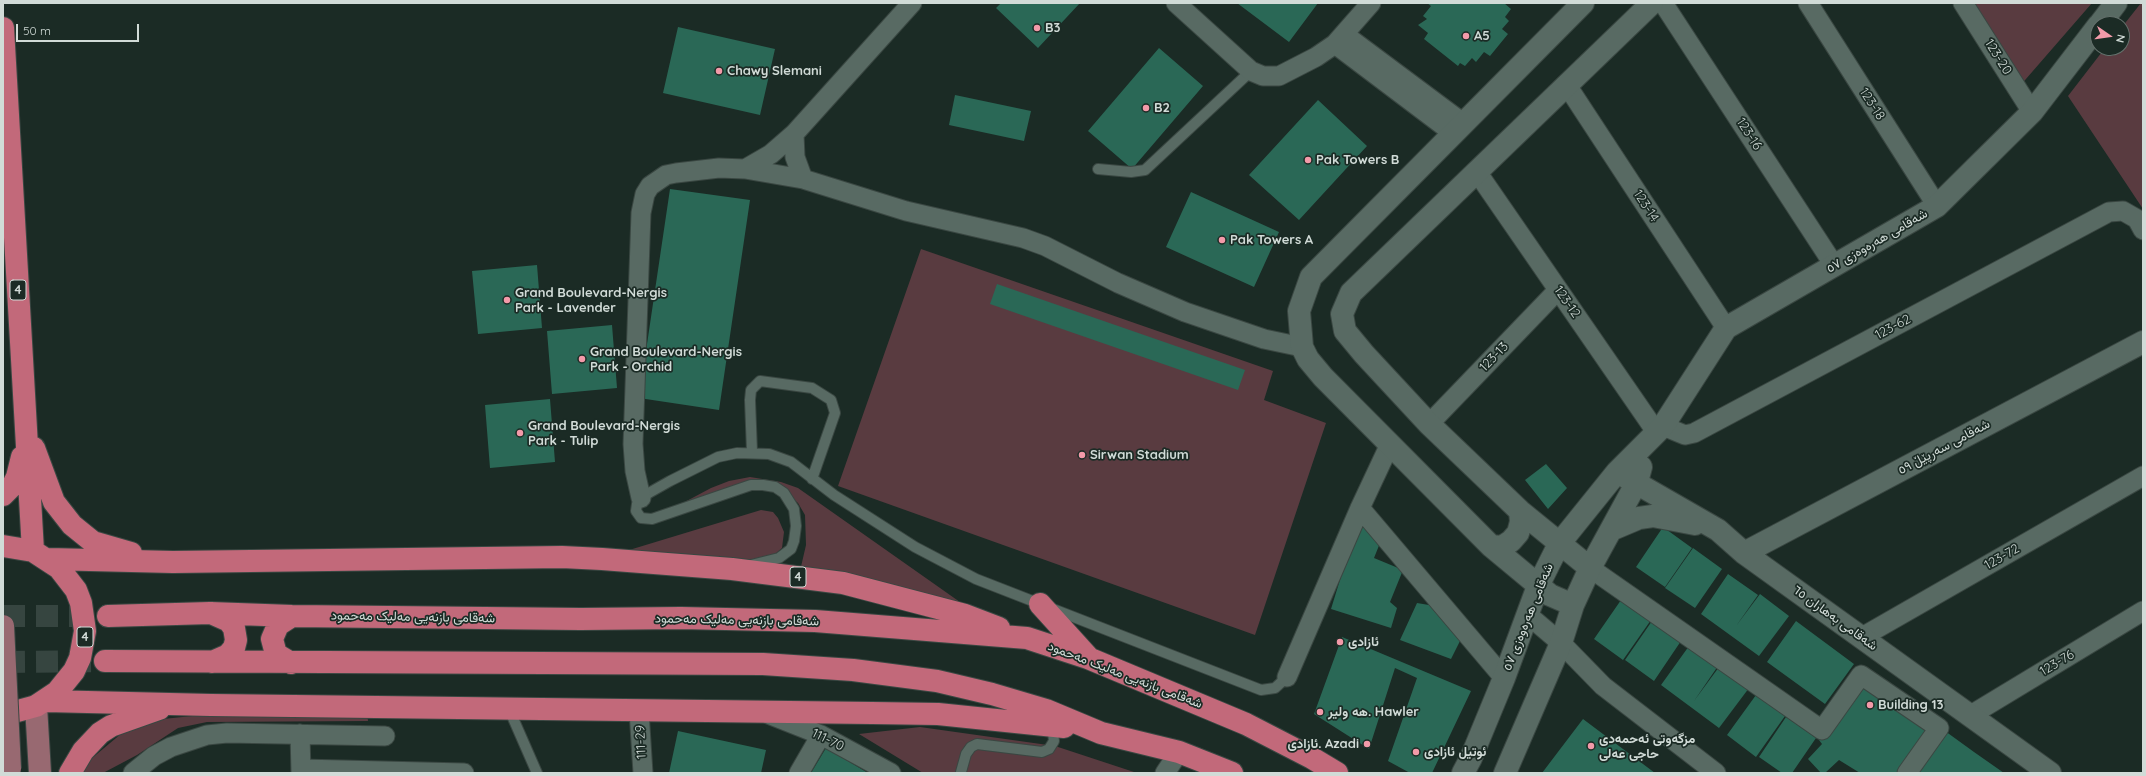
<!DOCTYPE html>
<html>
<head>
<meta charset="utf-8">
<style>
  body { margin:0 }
  #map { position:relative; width:2146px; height:776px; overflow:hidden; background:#1b2b25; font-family:Quicksand,sans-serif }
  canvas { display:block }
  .frame { position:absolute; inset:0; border:4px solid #d1dbd7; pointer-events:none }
  .north { position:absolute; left:2090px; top:16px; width:40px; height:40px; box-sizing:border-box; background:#1b2b25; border:1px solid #64716c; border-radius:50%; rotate:103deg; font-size:11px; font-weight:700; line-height:16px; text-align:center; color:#d1dbd7 }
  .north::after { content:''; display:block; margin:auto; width:14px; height:18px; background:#f39aa9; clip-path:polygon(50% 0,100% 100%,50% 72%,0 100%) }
  .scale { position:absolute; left:16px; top:24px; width:123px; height:18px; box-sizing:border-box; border:2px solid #d1dbd7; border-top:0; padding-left:5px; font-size:12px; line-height:14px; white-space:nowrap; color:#d1dbd7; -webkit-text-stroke:3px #1b2b25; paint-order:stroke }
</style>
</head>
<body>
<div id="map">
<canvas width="2146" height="776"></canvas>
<div class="frame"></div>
<div class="north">N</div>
<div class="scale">50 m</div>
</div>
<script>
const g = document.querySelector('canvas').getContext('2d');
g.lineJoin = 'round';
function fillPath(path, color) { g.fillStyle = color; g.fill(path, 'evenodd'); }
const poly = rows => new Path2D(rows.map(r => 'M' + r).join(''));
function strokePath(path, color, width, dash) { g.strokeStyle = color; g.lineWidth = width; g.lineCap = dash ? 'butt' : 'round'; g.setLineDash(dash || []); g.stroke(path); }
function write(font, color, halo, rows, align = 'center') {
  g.font = font + ' Quicksand,Vazirmatn,sans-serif'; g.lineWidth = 3.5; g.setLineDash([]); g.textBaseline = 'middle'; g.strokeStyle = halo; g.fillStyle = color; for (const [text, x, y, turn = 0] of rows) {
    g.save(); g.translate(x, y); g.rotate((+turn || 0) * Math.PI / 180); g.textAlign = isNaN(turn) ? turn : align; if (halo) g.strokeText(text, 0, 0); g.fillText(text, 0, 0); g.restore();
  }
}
fillPath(poly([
  [1968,3,2092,3,2019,87],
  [2141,3,2143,3,2143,209,2068,96,2105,48,2122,48,2122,27],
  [921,249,1273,371,1264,400,1326,423,1255,635,838,486],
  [750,477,781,482,798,488,967,607,800,571,806,545,805,515,798,503,791,497,762,486,651,520,711,488,729,481],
  [761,510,773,512,778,518,784,532,782,548,774,555,760,559,737,559,616,554],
  [367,712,368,721,207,722,178,728,137,755,103,773,81,773,91,759,122,733,163,719,222,713],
  [920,727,1055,746,1134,772,923,773,859,734]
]), '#593b40');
fillPath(poly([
  [1001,3,1080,3,1038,48,996,8],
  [1237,3,1318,3,1289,42],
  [1427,3,1504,3,1511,9,1505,17,1509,21,1502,29,1508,34,1490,56,1484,52,1476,62,1472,58,1465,66,1460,63,1458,66,1424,39,1428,33,1418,25,1427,19,1423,16,1431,6],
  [678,27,775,49,760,115,663,93],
  [1159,48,1203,86,1132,169,1088,131],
  [955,95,1031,111,1024,141,949,125],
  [1318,100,1367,146,1299,220,1249,175],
  [670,189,750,200,719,410,639,398],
  [1191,192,1279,232,1254,287,1166,247],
  [537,265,542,328,478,334,472,271],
  [997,284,1245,370,1238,390,990,304],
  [612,325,617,388,552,394,547,331],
  [550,399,555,462,490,468,485,405],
  [1546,464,1567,488,1548,509,1525,480],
  [1359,518,1380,543,1374,558,1403,570,1390,602,1397,608,1391,628,1331,609],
  [1663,527,1692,548,1665,587,1636,567],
  [1693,548,1722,569,1695,608,1665,588],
  [1728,574,1758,595,1736,626,1760,594,1789,616,1759,656,1701,614],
  [1621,600,1651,620,1623,660,1594,639],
  [1417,603,1429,605,1461,639,1451,659,1400,640],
  [1652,621,1681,641,1654,681,1625,660],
  [1796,621,1854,664,1825,704,1767,662],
  [1342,637,1471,691,1432,773,1410,773,1388,761,1417,678,1395,668,1369,749,1314,714],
  [1689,646,1718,666,1694,701,1719,667,1749,688,1719,728,1661,685],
  [1862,680,1930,730,1899,773,1860,773,1839,760,1825,773,1821,773,1808,759,1822,744,1819,740],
  [1756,695,1785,716,1756,757,1727,735],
  [1786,717,1816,738,1792,773,1782,773,1759,757],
  [1583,719,1655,773,1542,773],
  [678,731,766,750,761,773,669,773],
  [1945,731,1974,752,2004,773,1921,773,1918,771],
  [826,748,868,773,811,773]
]), '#2a6856');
strokePath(poly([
  [3,616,108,616],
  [3,662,105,661]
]), '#364540', 22, [22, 11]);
const lane = poly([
  [1098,169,1131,172,1145,170,1251,71],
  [752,452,750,400,751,390,760,381,812,388,831,400,835,413,812,479],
  [751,565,779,558,791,549,794,541,796,526,794,509,784,493,775,487,763,485,751,485,652,519,641,518,636,511,637,504,647,494,670,481,718,457,737,453,769,454,791,462,834,495,915,547,976,579,1261,690,1275,688,1287,677],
  [509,709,537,773],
  [961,772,966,754,971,747,977,744,1042,752,1049,749,1054,741,1052,725]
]);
const street = poly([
  [1176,3,1251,71,1263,76,1279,76,1316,57,1335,44,1371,3],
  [1663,3,1834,265],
  [1808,3,1937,206],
  [1963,3,2032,112],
  [1345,35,1463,123],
  [1335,44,1453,133],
  [1566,84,1726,328],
  [794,134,795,157,803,179],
  [745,169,771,154,794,134,912,3],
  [1477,172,1657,433],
  [1429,424,1558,290],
  [1663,426,1685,435,1694,433,2109,212,2123,211,2137,219,2143,230],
  [641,498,635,471,633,444,641,213,645,194,650,186,666,175,676,173,719,168,745,169,803,179,906,211,1023,238,1045,246,1118,283,1185,312,1264,339,1302,347],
  [1360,508,1504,678],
  [1590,568,1822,730,1861,675,1939,728,1907,773],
  [1528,615,1561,643,1603,686,1716,773],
  [1862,637,2143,476],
  [1287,677,1360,508,1390,444],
  [639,711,643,773],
  [768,714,821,735,891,773],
  [1971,715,2143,611],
  [300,734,301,773],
  [301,769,464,773],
  [133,773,154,756,171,747,207,735,227,733,385,736],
  [799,773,821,735],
  [1165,773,1179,752]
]);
const secondary = poly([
  [2100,24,2116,3],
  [1617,472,1718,530,1744,553,2050,773],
  [1613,529,1639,518,1653,516,1695,524],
  [1491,546,1502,547,1511,541,1518,533,1521,522,1520,511],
  [1744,553,2143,342],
  [1590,568,1520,511,1429,424,1364,354,1345,331,1342,314,1351,293,1652,3],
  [1573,605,1550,595,1491,546,1323,377,1308,359,1302,347,1299,311,1311,277,1583,3],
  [1463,773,1471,758,1504,678,1538,586,1559,544,1617,472,1663,426,1726,328,1937,206,2032,112,2098,26],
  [1505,773,1561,643,1573,605,1590,568,1637,482,1641,467]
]);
const primary = poly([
  [36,706,40,773]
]);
const highway = poly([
  [3,28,33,551],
  [34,448,54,502,72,525,93,542,131,553],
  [3,495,13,485,17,477,22,457],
  [3,546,33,551,59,568,76,590,81,603,85,631,80,658,74,671,57,692,36,706,14,712,3,713],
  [48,559,173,562,562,557,602,559,732,569,843,583,965,615,999,628],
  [1040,604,1088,657],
  [211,613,229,621,234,628,236,640,234,648,228,655,212,662],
  [108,616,210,613,292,616,581,619,681,618,815,621,1027,638,1088,658,1246,724,1312,758,1337,773],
  [105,661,763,664,853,670,937,681,992,694,1046,710,1101,733,1179,752,1232,773],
  [291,663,276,654,272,639,278,625,292,616],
  [46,701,211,705,872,713,938,714,1064,727],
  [70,773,83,751,100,733,111,726,159,709]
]);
strokePath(lane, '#3a4742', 12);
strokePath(street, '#3a4742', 21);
strokePath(secondary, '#3a4742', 24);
strokePath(primary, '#3a4742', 24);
strokePath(highway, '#3a4742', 24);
strokePath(lane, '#586a63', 10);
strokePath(street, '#586a63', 19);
strokePath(secondary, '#586a63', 22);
strokePath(primary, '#986971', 22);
strokePath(highway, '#c2697a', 22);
const primaryBridge = poly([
  [3,626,10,769]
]);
strokePath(primaryBridge, '#3a4742', 24, []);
strokePath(primaryBridge, '#986971', 22);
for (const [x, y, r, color] of [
  [1037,28,4,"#f39aa9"],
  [1466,36,4,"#f39aa9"],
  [719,71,4,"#f39aa9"],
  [1146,108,4,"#f39aa9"],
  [1308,160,4,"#f39aa9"],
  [1222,240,4,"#f39aa9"],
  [507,300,4,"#f39aa9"],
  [582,359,4,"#f39aa9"],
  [520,433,4,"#f39aa9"],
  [1082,455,4,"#f39aa9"],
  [1340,642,4,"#f39aa9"],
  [1870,705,4,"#f39aa9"],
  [1320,712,4,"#f39aa9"],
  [1367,744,4,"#f39aa9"],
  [1591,746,4,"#f39aa9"],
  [1416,752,4,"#f39aa9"]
]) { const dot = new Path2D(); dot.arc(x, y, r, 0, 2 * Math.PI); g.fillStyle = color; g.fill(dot); strokePath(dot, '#1b2b25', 1.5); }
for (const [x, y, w] of [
  [18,290,16],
  [798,577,16],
  [85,637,16]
]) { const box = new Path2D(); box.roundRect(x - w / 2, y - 10, w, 20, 3); g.fillStyle = '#1b2b25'; g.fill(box); strokePath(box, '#d1dbd7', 1); }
write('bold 12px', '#d1dbd7', null, [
  ["4",18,290],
  ["4",798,577],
  ["4",85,637]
]);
write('bold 13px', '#d1dbd7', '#1b2b25', [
  ["B3",1045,28],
  ["A5",1474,36],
  ["Chawy Slemani",727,71],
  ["B2",1154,108],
  ["Pak Towers B",1316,160],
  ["Pak Towers A",1230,240],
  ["Grand Boulevard-Nergis",515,293],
  ["Park - Lavender",515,308],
  ["Grand Boulevard-Nergis",590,352],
  ["Park - Orchid",590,367],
  ["Grand Boulevard-Nergis",528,426],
  ["Park - Tulip",528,441],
  ["Sirwan Stadium",1090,455],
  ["ئازادی",1348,642],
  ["Building 13",1878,705],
  ["هه ولير. Hawler",1328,712],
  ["مزگەوتی ئەحمەدی",1599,739],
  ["حاجی عەلی",1599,754],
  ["ئازادى. Azadi",1359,744,"right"],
  ["ئوتیل ئازادی",1424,752]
], 'left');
write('13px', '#d1dbd7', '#1b2b25', [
  ["123-20",1998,57,58],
  ["123-18",1872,104,57],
  ["123-16",1749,134,57],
  ["123-14",1646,206,57],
  ["شەقامی هەرەوەزی ٥٧",1877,241,-30],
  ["123-12",1567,302,55],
  ["123-62",1893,327,-28],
  ["123-13",1494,357,-46],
  ["شەقامی سەرپێڵ ٥٩",1944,447,-28],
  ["123-72",2002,557,-30],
  ["شەقامی بازنەیی مەلیک مەحمود",413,617,1],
  ["شەقامی هەرەوەزی ٥٧",1528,617,-68],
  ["شەقامی بەهاران ٦٥",1835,618,36],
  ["شەقامی بازنەیی مەلیک مەحمود",737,620,1],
  ["123-76",2057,663,-31],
  ["شەقامی بازنەیی مەلیک مەحمود",1125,675,21],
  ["111-70",828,740,26],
  ["111-29",641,742,-93]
]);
</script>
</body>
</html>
